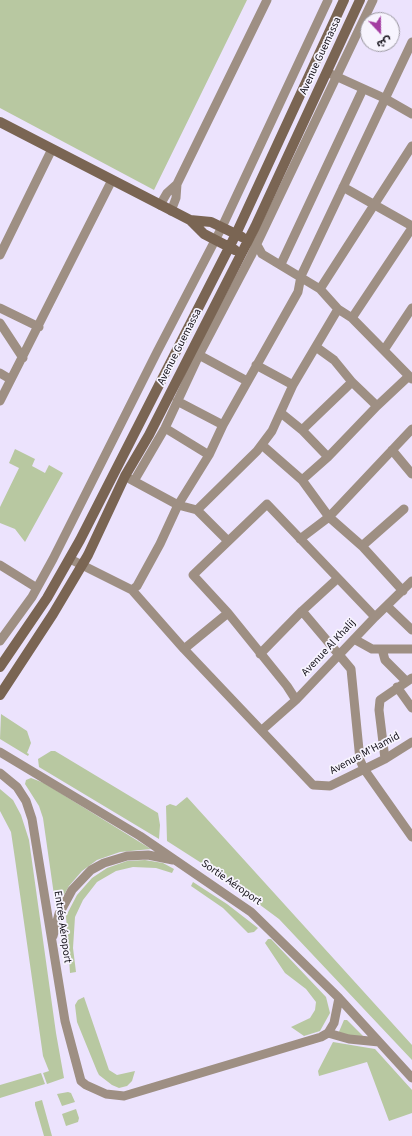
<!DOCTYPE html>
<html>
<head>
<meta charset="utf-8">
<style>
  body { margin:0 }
  #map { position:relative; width:412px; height:1136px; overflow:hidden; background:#ece3fd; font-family:"Source Sans 3","Noto Sans Arabic",sans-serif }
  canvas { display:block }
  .north { position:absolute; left:360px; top:12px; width:40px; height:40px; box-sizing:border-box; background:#f7f4fe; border:1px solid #9b98a1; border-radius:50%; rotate:158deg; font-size:11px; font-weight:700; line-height:16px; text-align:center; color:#110e16 }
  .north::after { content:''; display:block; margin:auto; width:14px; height:18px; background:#a33da1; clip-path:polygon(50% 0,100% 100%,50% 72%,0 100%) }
</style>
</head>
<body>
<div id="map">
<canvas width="412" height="1136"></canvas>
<div class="north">ش</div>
</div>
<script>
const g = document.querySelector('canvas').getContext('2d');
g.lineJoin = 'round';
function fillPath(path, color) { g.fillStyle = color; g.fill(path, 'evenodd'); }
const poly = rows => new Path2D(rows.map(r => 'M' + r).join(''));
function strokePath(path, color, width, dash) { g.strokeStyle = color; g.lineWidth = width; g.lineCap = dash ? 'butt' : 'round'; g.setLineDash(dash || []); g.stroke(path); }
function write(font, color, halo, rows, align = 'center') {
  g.font = font + ' "Source Sans 3",sans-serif'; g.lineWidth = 3.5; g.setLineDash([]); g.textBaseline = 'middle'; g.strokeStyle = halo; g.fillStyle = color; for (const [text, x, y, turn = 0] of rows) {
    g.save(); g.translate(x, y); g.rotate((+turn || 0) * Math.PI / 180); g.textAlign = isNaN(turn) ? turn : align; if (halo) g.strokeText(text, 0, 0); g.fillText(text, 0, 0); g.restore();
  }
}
fillPath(poly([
  [0,0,247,0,154,190,0,108],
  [15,449,35,459,32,466,45,473,49,465,63,473,25,542,15,529,0,523,0,507,19,468,9,463],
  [1,714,27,731,31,743,27,753,29,754,28,756,0,739],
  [51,751,55,751,158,813,160,825,159,839,39,767,38,759],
  [31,778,44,783,151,849,120,852,97,860,82,871,69,886,56,909,43,818,39,806,25,784,26,780],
  [0,789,13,800,21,815,29,840,56,1033,64,1078,47,1084,43,1073,49,1071,43,1056,15,859,11,832,0,811],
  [187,797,412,1045,412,1060,279,919,217,873,167,841,166,806,170,804,176,806],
  [145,860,163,863,174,869,172,873,156,868,133,867,116,871,97,882,83,900,75,917,73,948,76,972,70,973,66,916,77,895,92,878,107,868,127,861],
  [193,882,227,904,258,928,254,932,248,933,223,908,191,886],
  [268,939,271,939,326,997,330,1013,320,1031,304,1036,291,1027,310,1018,315,1010,316,1002,306,989,285,973,265,943],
  [84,997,109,1070,117,1075,135,1071,132,1081,127,1086,119,1088,112,1085,99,1075,97,1071,77,1022,75,1005,78,1000],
  [344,1020,347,1020,365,1038,338,1034],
  [333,1042,375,1049,412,1090,412,1113,389,1121,367,1062,319,1076,318,1071],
  [41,1073,45,1084,0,1098,0,1085],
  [68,1092,71,1093,75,1102,62,1106,57,1094],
  [42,1100,52,1136,44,1136,35,1105,35,1102],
  [76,1109,79,1118,78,1122,66,1126,62,1114]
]), '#b8c8a1');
strokePath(poly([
  [331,74,384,98,412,114],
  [177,184,267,0],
  [343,187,412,226],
  [160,205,167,193,177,184,176,198,171,211],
  [253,243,257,245,262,254,320,289,338,309,352,318,412,379],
  [0,255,52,149],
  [281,264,363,89],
  [320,289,412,146],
  [0,308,39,327],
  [352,318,412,228],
  [0,323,23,358],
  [316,347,334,360,352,382,377,406],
  [384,350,412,308],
  [199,355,247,381],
  [256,365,293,385],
  [0,373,10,379],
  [0,401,112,180],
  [177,401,223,425],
  [281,413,302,430,328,457],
  [165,428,209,455],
  [302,430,352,382],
  [262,445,302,480,329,517,362,546,403,591],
  [392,450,412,474],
  [130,479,178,505,197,510,257,451,272,431,293,385,338,309],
  [302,480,328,457,377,406,409,376],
  [134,481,165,428,199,355,251,256,373,0],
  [197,510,228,541],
  [300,539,329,517,412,429],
  [362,546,404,509],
  [70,559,132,590,184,649,313,785,330,786,385,759,412,742],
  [0,565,37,588],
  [132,590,137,586,160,544,178,505,209,455,223,425,298,292,301,276,412,42],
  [387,606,412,630],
  [302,611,351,669,360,760,364,769,412,837],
  [354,639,372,649,412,649],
  [0,641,32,597,53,559,157,352,222,227,328,0],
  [184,649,228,613],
  [382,649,385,660,406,681],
  [260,654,302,611,337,579],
  [397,687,412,708],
  [296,700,287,686,228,613,193,575,267,504,375,617],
  [262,730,296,700,375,617,412,581],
  [0,752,140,836,251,912,339,998,412,1078],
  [385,759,379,710,380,700,412,678],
  [0,773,17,787,26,801,32,819,65,1021,81,1081,86,1085,106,1094,124,1096,321,1037,328,1033,334,1023,339,998],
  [53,936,59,914,72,890,91,870,104,863,127,856,148,855,173,860],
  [328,1033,349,1039,379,1042]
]), '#9e8f83', 9);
strokePath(poly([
  [0,122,190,220,204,234,235,250],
  [190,220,211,222,242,237],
  [0,667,47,598,80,540,236,234,344,0],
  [0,695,53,614,88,555,125,476,149,435,255,227,360,0]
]), '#7a6553', 10);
write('11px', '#110e16', '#f7f4fe', [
  ["Avenue Guemassa",321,56,-65],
  ["Avenue Guemassa",180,347,-63],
  ["Avenue Al Khalij",329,648,-47],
  ["Avenue M'Hamid",365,754,-28],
  ["Sortie Aéroport",231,883,35],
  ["Entrée Aéroport",62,927,82]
]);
</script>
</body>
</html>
